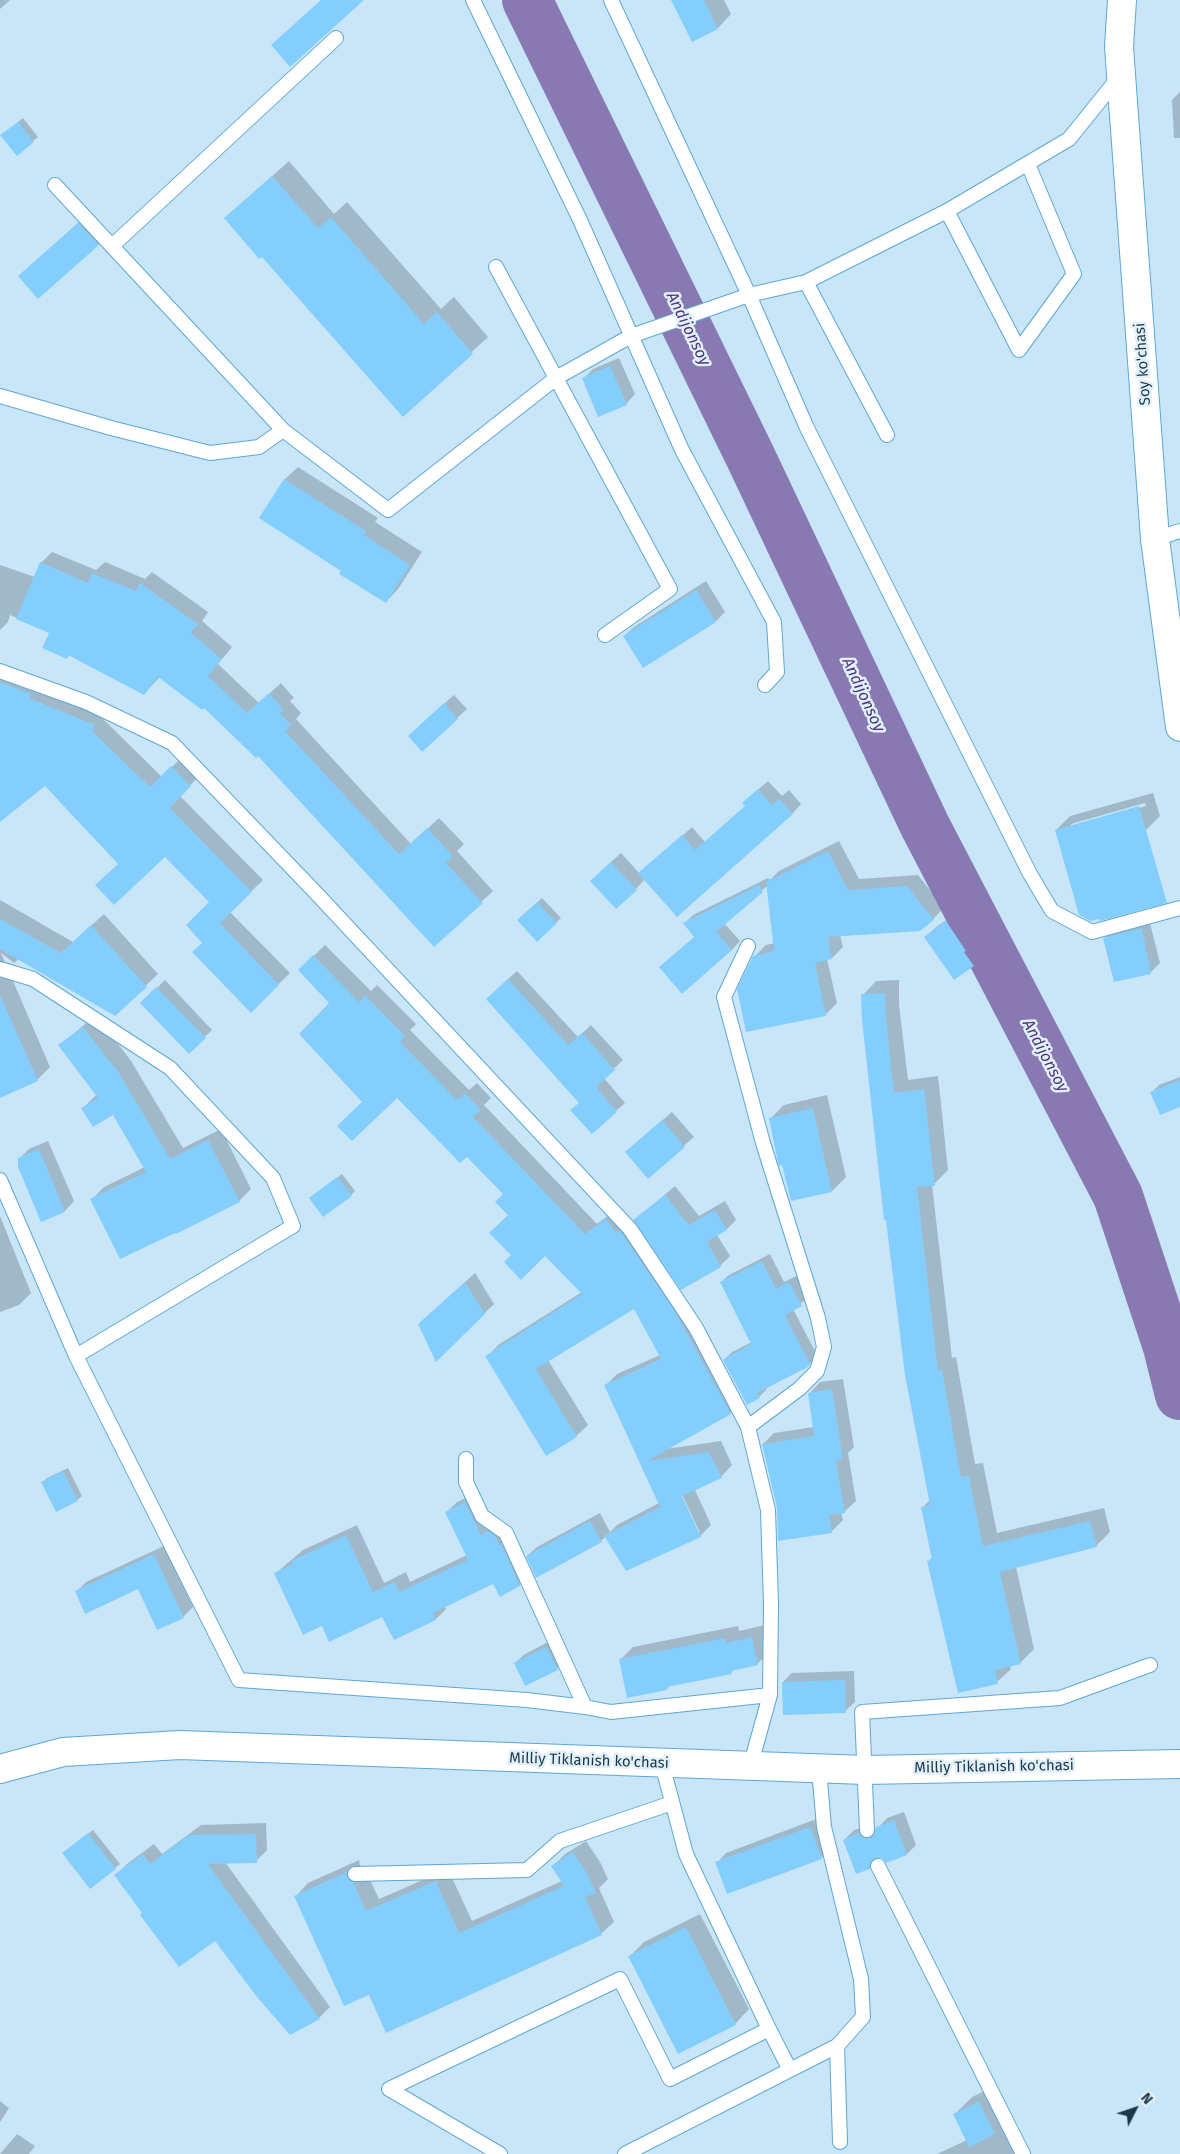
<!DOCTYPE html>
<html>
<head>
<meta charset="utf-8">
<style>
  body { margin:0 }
  #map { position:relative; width:1180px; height:2154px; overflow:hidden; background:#c9e6f9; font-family:"Fira Sans",sans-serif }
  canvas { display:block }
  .north { position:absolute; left:1110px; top:2084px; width:50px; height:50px; -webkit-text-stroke:4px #e2f0fa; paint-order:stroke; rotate:49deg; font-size:14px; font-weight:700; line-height:20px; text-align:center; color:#1a394c }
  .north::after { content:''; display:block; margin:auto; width:18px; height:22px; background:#1a394c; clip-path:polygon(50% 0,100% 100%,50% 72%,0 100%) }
</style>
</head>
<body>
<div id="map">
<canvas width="1180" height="2154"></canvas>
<div class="north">N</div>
</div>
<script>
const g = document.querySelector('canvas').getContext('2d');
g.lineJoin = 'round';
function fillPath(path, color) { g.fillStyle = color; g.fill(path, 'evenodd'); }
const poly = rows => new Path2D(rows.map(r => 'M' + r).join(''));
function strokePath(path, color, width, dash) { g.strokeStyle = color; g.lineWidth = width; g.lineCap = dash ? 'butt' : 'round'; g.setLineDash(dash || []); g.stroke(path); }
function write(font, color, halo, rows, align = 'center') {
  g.font = font + ' "Fira Sans",sans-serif'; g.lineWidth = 5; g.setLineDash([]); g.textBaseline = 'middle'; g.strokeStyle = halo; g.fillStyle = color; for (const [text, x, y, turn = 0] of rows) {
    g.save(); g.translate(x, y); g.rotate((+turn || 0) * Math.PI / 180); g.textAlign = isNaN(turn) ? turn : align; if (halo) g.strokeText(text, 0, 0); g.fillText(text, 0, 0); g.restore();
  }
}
fillPath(poly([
  [0,0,10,0,0,9],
  [672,0,724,0,731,14,718,28,693,41],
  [1180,92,1180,138,1174,138,1172,100],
  [23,118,38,137,33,141,7,131],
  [289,161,334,214,347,202,441,309,454,297,488,337,403,415,262,255,242,203],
  [88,214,107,235,98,244,29,267],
  [619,358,635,394,626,404,583,379,593,369],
  [298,467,378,518,375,522,422,552,398,589,386,602,343,570,260,518,285,479],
  [52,552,96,570,105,562,145,579,152,572,208,612,202,621,232,647,218,664,259,703,281,683,294,698,290,701,301,713,296,719,411,844,439,818,464,844,457,851,493,891,434,946,258,754,204,707,160,677,144,694,70,654,67,658,50,632,10,615,8,622,0,630,0,565,35,577,41,563],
  [706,581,725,612,716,621,643,667,624,636,634,627],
  [0,667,105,713,103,719,162,777,183,756,201,774,180,796,263,880,230,912,290,973,251,1011,203,942,211,902,165,855,120,863,46,784,0,808],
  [454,695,467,709,422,750,419,726],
  [768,781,782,796,789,790,801,804,792,814,645,879,636,889,601,871,621,853,640,874,692,827,705,842,746,806,753,794],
  [1153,793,1160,816,1146,830,1056,830,1070,816],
  [1145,803,1146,806,1071,826,1071,824],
  [839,841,859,879,918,875,944,908,933,919,840,935,843,947,832,958,827,959,837,1003,826,1014,747,1031,754,957,766,945,775,943,768,885,725,924,740,941,732,950,695,936,684,924,693,915,768,878,770,880,779,871],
  [542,898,561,918,537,940,519,920],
  [0,900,73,942,104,914,158,974,115,1015,19,959,14,963,1,953,50,1067,37,1080,0,1096],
  [956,913,975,940,973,942,982,956,973,965,925,937,935,928],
  [1149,919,1160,963,1150,973,1105,938,1114,929],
  [325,945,371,991,377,985,416,1024,410,1030,469,1090,477,1083,491,1098,484,1105,597,1224,617,1209,742,1402,730,1413,666,1449,721,1441,732,1465,721,1477,695,1490,711,1525,700,1536,606,1536,601,1541,527,1556,537,1547,600,1513,610,1532,617,1525,659,1503,606,1385,617,1374,660,1355,635,1307,548,1360,588,1425,576,1436,547,1454,487,1357,498,1345,582,1292,545,1254,512,1255,509,1215,504,1194,467,1156,397,1096,363,1102,331,1003,299,970],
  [680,1490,700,1533,697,1533,678,1491],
  [517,971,578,1037,591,1025,623,1060,604,1078,625,1103,616,1111,572,1110,580,1102,496,990],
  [165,980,212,1030,189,1052,142,1003],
  [899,980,899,1005,908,1080,938,1076,948,1170,934,1184,932,1185,952,1358,956,1357,975,1464,983,1463,997,1533,1104,1508,1110,1532,1097,1545,1016,1567,1034,1649,1020,1663,1010,1665,1011,1669,997,1682,928,1562,933,1557,923,1507,930,1500,863,995,876,981],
  [96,1015,131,1061,183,1148,221,1129,251,1189,239,1201,92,1199,104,1187,145,1167,113,1114,83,1108,97,1094,60,1045],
  [1180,1077,1180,1106,1152,1092,1159,1085],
  [827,1095,846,1177,832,1191,770,1119,784,1105],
  [672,1112,694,1137,648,1177,636,1143],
  [48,1141,74,1201,65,1211,42,1221,19,1159,29,1149],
  [342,1174,355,1191,351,1195,315,1194],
  [675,1186,699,1216,725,1201,736,1220,727,1229,717,1235,730,1256,720,1266,635,1220],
  [0,1216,31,1293,19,1305,0,1312],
  [770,1254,784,1282,798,1275,809,1297,793,1309,817,1355,808,1366,766,1388,767,1389,759,1397,724,1360,732,1352,752,1342,721,1282,729,1275],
  [475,1273,494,1304,436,1360,429,1315],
  [843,1379,854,1447,848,1453,856,1501,844,1512,841,1512,843,1520,831,1532,778,1508,763,1444,774,1433,814,1427,809,1394,820,1382],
  [68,1468,82,1496,77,1500,43,1482,47,1478],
  [476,1493,492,1525,530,1574,520,1585,500,1595,494,1583,445,1606,446,1609,436,1619,383,1615,322,1625,276,1573,303,1550,357,1525,384,1583,406,1572,410,1582,467,1555,447,1512,457,1502],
  [164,1546,193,1607,184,1616,157,1628,138,1588,76,1592,86,1582],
  [765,1625,771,1651,757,1664,735,1669,731,1672,671,1684,667,1689,620,1660,633,1647,738,1626,739,1631],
  [556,1638,566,1659,557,1669,515,1663,525,1654],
  [854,1671,855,1702,845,1711,783,1682,792,1673],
  [904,1812,916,1845,907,1854,879,1857,869,1868,844,1840,854,1830,869,1825,873,1829,877,1829,887,1818],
  [819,1818,831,1848,821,1858,717,1863,726,1853],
  [266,1823,267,1850,256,1861,225,1862,330,2007,319,2018,215,1939,144,1913,116,1875,127,1864,154,1844,162,1854,201,1825],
  [93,1830,120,1864,115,1868,68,1849],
  [586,1841,600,1862,608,1879,599,1888,614,1922,601,1934,370,1993,296,1896,308,1883,359,1860,360,1865,365,1870,379,1899,448,1869,472,1921,562,1881,553,1866,565,1854],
  [700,1914,749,2009,735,2024,630,1956,644,1942],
  [997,2085,1012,2115,1004,2123,1019,2154,937,2154,967,2140,954,2115,972,2097],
  [0,2101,9,2108,0,2122],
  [17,2134,35,2146,29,2154,0,2154]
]), '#0003');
strokePath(poly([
  [527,0,751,458,925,826,1118,1196,1168,1347,1180,1395]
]), '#8979b2', 50);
fillPath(poly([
  [321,0,364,0,290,67,271,45],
  [671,0,704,0,718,29,692,42],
  [18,122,34,142,17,156,0,135],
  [272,176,318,228,331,217,424,324,437,312,473,354,403,417,262,257,259,259,224,218],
  [78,223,99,245,38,299,18,276],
  [610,366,627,405,598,417,582,378],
  [284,479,366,531,364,535,410,565,386,603,339,574,341,571,259,518],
  [40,562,88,583,92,573,136,591,140,583,198,624,191,633,222,659,208,676,247,713,269,693,284,710,280,713,291,725,285,731,399,854,427,828,453,856,446,863,483,903,434,947,258,756,256,758,204,708,202,710,158,677,144,695,68,655,67,659,42,648,49,633,16,619],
  [696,590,716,622,643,668,623,636],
  [0,682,31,694,29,698,95,725,92,731,150,787,171,766,191,786,170,808,252,892,220,923,279,985,251,1013,192,952,202,943,186,925,209,902,165,857,114,905,95,885,118,864,45,786,0,822],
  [444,703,458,719,422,752,408,736],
  [758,789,772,805,779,799,793,814,677,917,638,873,682,835,695,850,745,806,742,803],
  [1139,806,1167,903,1100,921,1099,919,1090,921,1079,915,1055,830],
  [828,851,848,890,907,886,934,920,920,931,828,937,832,959,815,963,826,1016,746,1032,737,989,753,956,774,951,766,882],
  [611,862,637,890,616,909,590,881],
  [759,885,763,892,716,932,732,950,682,994,659,967,694,937,683,923],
  [537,902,557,923,537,942,517,920],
  [0,919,61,953,91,925,147,987,115,1016,0,949],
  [946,921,966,951,964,952,974,966,954,980,924,937],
  [1142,928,1151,974,1114,982,1103,938],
  [313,955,359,1002,365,995,405,1036,400,1042,457,1100,465,1093,481,1110,473,1117,585,1234,606,1219,616,1233,620,1231,674,1310,731,1414,647,1461,709,1452,722,1478,682,1496,701,1537,626,1571,604,1536,660,1507,604,1385,661,1359,634,1309,536,1369,577,1437,546,1456,485,1356,582,1294,545,1256,521,1280,504,1262,511,1255,489,1233,508,1215,495,1202,503,1194,467,1157,460,1163,397,1098,352,1141,337,1126,362,1102,299,1034,329,1003,298,970],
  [508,979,568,1045,582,1033,615,1070,596,1087,617,1112,592,1134,570,1110,579,1103,486,999],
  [156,987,206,1038,189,1054,140,1003],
  [885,993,886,1019,894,1093,924,1089,935,1186,917,1187,938,1371,942,1370,961,1477,969,1476,983,1546,1090,1521,1097,1547,1000,1572,1021,1664,995,1670,998,1684,958,1693,927,1561,932,1560,921,1507,930,1505,905,1375,886,1220,884,1220,862,1020,861,994],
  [0,995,38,1081,0,1098],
  [83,1027,119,1073,170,1159,208,1140,240,1202,176,1234,175,1233,120,1259,90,1199,146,1172,113,1115,93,1127,81,1108,98,1098,58,1045],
  [1180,1080,1180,1107,1160,1115,1150,1092],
  [813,1108,832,1192,791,1201,782,1165,779,1166,778,1163,769,1118],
  [662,1120,685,1147,648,1179,625,1152],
  [39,1149,65,1212,41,1222,18,1167,18,1158],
  [337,1177,352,1196,323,1217,309,1198],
  [665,1195,689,1225,715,1210,727,1230,707,1242,721,1267,681,1290,633,1220],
  [762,1261,776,1289,789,1282,802,1306,785,1315,810,1364,808,1367,757,1393,760,1398,747,1405,723,1360,751,1344,720,1282],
  [465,1282,485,1314,436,1362,418,1324],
  [832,1389,843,1459,836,1460,845,1513,829,1515,832,1533,778,1541,777,1508,762,1444,814,1436,808,1393],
  [63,1471,78,1501,56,1512,41,1482],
  [465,1502,481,1535,488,1531,494,1535,499,1545,501,1544,520,1586,500,1597,493,1584,433,1613,436,1620,394,1640,382,1617,329,1642,322,1626,303,1635,274,1573,293,1564,291,1561,346,1535,373,1592,395,1582,399,1592,468,1560,445,1512],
  [590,1521,602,1542,536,1578,526,1556],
  [154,1554,184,1618,157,1630,138,1589,85,1614,75,1591],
  [752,1637,758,1665,731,1671,732,1674,667,1687,667,1690,627,1698,619,1659,725,1638,726,1643],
  [546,1647,558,1670,525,1686,514,1663],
  [845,1680,846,1713,783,1715,782,1682],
  [894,1820,907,1855,886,1863,882,1858,875,1858,870,1862,870,1869,856,1874,843,1840,859,1833,863,1838,871,1838,875,1834,876,1827],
  [810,1827,822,1859,727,1894,715,1862],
  [88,1833,116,1869,90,1889,62,1853],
  [256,1834,257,1863,208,1864,320,2019,290,2035,257,1997,215,1941,179,1967,140,1915,142,1913,114,1875,143,1854,150,1864,189,1835],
  [573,1852,588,1875,596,1893,585,1897,602,1935,386,2033,369,1995,344,2006,294,1896,347,1872,347,1878,353,1882,366,1911,436,1881,459,1933,564,1886,551,1866],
  [686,1927,736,2025,678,2054,628,1956],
  [979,2102,995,2134,969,2147,953,2114]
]), '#83cefc');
const lane = poly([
  [473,0,580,220,682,450,774,622,777,672,765,685],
  [611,0,749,295,807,428,1030,874,1052,911,1092,932,1180,908],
  [947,211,1019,350,1074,274,1028,164],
  [112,246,336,38],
  [496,267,670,589,605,635],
  [806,282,887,435],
  [0,396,111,428,210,453,259,447,283,430,55,185],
  [283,430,388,510,556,378,631,336,749,295,806,282,947,211,1069,139,1119,77],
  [1155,539,1180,531],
  [0,671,86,702,172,743,316,893,630,1229,696,1328,748,1427,768,1510,771,1604,770,1695,750,1767],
  [0,969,33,979,170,1068,273,1178,293,1226,76,1356],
  [0,1180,76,1356,239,1680,527,1700,585,1707,611,1712,770,1695],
  [748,1427,799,1389,817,1371,824,1347,818,1318,763,1143,724,997,748,946],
  [466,1459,466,1482,482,1516,506,1533,585,1707],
  [662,1764,686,1854,769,2029],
  [867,1830,862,1712,1060,1698,1150,1665],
  [878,1866,1023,2154],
  [355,1874,527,1870,560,1841,672,1803],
  [837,2046,840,2142],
  [500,2154,389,2089,620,1979,670,2079,769,2029,790,2070],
  [625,2154,837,2046,863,2017,861,1979,824,1827,819,1769]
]);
const secondary = poly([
  [1122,0,1119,47,1155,539,1180,727],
  [0,1769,63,1752,180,1745,865,1770,1180,1764]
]);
strokePath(lane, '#5da7d4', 16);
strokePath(secondary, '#5da7d4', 30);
strokePath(lane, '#fff', 14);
strokePath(secondary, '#fff', 28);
write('15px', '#1a394c', '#e2f0fa', [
  ["Soy ko'chasi",1143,364,-94],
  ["Milliy Tiklanish ko'chasi",589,1761,2],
  ["Milliy Tiklanish ko'chasi",994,1767,-1]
]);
write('italic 16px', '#4e357d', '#e2f0fa', [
  ["Andijonsoy",688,329,64],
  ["Andijonsoy",863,695,65],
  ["Andijonsoy",1045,1056,62]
]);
</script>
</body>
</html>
